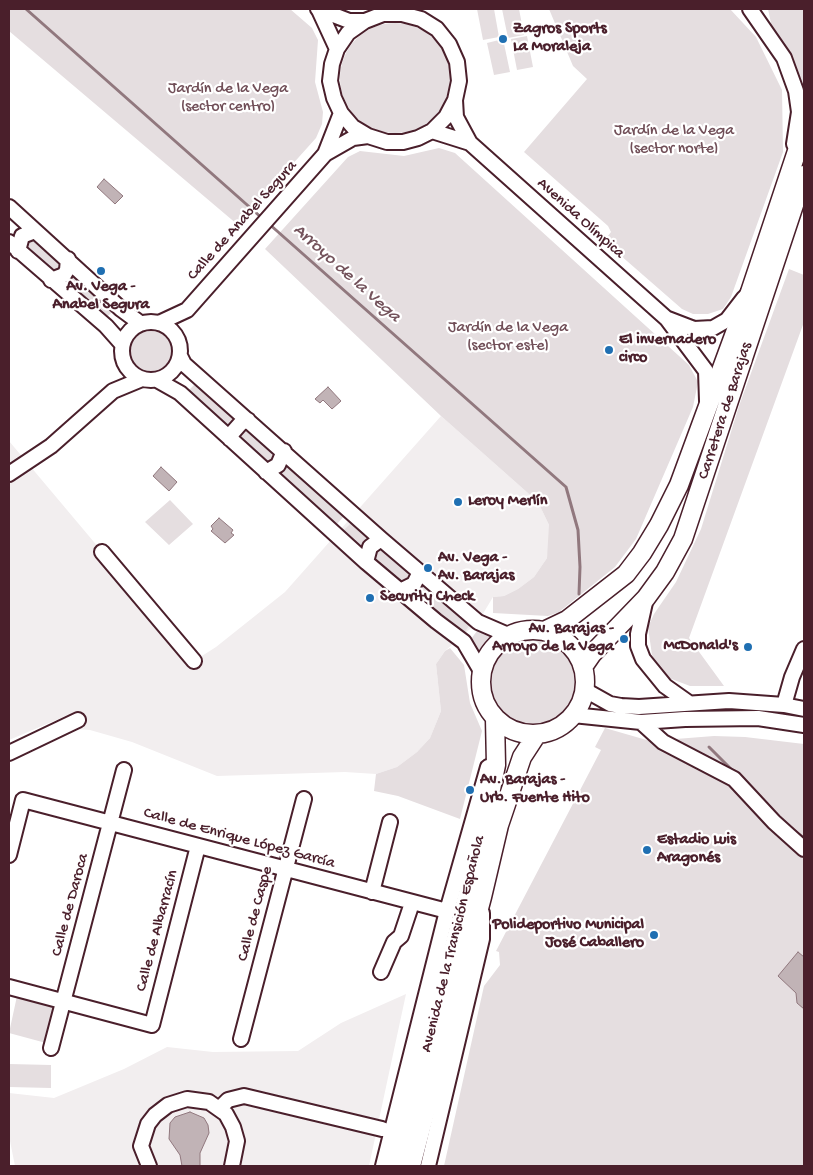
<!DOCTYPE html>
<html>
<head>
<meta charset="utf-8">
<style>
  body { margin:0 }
  #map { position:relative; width:813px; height:1175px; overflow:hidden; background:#fff; font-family:"Gochi Hand",sans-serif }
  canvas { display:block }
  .frame { position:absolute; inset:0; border:10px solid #4a1f2b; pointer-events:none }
</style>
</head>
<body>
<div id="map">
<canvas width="813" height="1175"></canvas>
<div class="frame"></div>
</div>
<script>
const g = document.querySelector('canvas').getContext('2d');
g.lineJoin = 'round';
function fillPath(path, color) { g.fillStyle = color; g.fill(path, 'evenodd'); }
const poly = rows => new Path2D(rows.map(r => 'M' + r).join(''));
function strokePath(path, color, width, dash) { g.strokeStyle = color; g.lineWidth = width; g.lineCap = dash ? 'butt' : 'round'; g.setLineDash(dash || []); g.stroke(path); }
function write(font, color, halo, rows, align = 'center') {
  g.font = font + ' "Gochi Hand",sans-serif'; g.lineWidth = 4.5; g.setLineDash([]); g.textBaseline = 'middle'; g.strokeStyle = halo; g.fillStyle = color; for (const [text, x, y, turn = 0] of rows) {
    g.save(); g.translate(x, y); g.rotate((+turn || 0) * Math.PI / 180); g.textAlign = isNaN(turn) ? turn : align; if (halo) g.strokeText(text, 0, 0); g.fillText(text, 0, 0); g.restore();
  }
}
fillPath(poly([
  [441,416,538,502,549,525,549,547,547,558,534,577,518,589,504,596,493,597,478,622,445,651,436,664,441,711,430,738,417,752,397,767,376,774,345,772,217,776,132,742,90,730,74,729,68,715,9,740,9,441,194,661,216,647,285,592],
  [406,994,369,1166,15,1166,9,1136,9,1093,54,1098,124,1069,167,1047,213,1052,298,1051,341,1023]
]), '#f2eeef');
fillPath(poly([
  [9,9,290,9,312,28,318,40,315,82,323,112,322,124,316,138,238,225,9,31],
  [477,9,494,9,499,37,483,40],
  [502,9,519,9,524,35,508,38],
  [549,9,730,9,756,37,782,90,783,152,731,297,723,309,708,314,693,314,682,309,604,241,611,232,608,226,524,152,587,79,573,66],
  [768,9,804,9,804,103,772,28],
  '340 78a55 55 0 1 1 110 0a55 55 0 1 1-110 0Z',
  [527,36,533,67,517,70,511,39],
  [503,39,510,72,494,75,487,43],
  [439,148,455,153,689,365,698,382,693,407,636,539,615,567,559,612,548,616,493,613,493,597,504,596,518,589,534,577,547,558,549,525,538,502,441,416,265,249,348,157,360,151,404,156],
  [34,237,60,259,63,268,55,273,25,248,24,242],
  [789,269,804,275,804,322,689,638,724,686,690,686,669,678,659,668,652,655,648,627,654,614,676,582,701,529,739,406],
  [72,271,113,311,107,317,63,282],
  '130 352a21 21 0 1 1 42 0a21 21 0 1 1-42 0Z',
  [195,384,239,419,229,429,189,390],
  [247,427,273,449,277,456,271,463,267,463,239,439,238,433],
  [286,461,346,514,336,525,277,472],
  [170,500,193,524,169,545,145,522],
  [353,521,373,538,363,549,343,531],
  [381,547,411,573,412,577,404,583,400,582,375,559,374,550],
  [421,581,471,623,464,633,412,592],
  [480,627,498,634,481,654,471,639],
  '489 683a43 43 0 1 1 86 0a43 43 0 1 1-86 0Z',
  [450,648,464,665,470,703,482,731,460,819,398,796,374,791,376,774,397,767,417,752,430,738,441,711,436,664,445,651],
  [605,728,650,741,714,736,745,737,804,744,804,1166,444,1166,484,986,500,965,499,952,496,951,601,750,595,747],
  [17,996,55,1006,46,1043,9,1033],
  [9,1064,51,1065,51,1088,9,1087]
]), '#e5dee0');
const water = poly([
  [104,179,123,196,115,204,97,187,104,179],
  [328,387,341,401,332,409,323,400,320,403,315,399,328,387],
  [161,467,177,482,169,491,153,476,161,467],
  [219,518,233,530,231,533,234,535,225,543,211,531,213,529,211,526,219,518],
  [798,952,804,957,804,1009,797,1003,796,993,778,976,798,952],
  [190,1112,204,1118,208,1125,209,1133,200,1153,200,1166,182,1166,180,1155,169,1139,170,1123,175,1117,190,1112]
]);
fillPath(water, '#c1b3b6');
strokePath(water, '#91787e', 1);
strokePath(poly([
  [26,9,263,219],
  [268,223,566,487,578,530,580,567,579,594],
  [709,747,735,773],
  [773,811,783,821],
  [789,827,804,838]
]), '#91787e', 3);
const minor = poly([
  [318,9,349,21,365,21],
  [750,9,784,58,796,91,799,112,794,144],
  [319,10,337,49],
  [455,100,446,117,432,131,418,138,403,142,387,142,368,136,353,127,341,113,334,98,330,81,332,64,337,49,348,33,365,21,383,14,402,14,421,19,437,29,449,44,457,62,459,81,455,100,456,117,470,143,667,319,706,371,707,401],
  [432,131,470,143],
  [325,154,353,138,368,136],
  [9,207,121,309,140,323],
  [9,242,106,326,122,344],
  [18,251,22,236,35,231],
  [51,280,64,275,67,270,68,259],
  [668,319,694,329,713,328,727,320,744,298],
  '122 351a29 29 0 1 1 58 0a29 29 0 1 1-58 0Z',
  [159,323,187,310,325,154,341,113],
  [180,356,184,364,381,539,478,622,508,635],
  [157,380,180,393,366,562,436,621,464,642,481,671],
  [230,439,233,432,241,423,248,420],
  [266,472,278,465,284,451],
  [9,474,51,446,113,391,142,379],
  [102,552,194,661],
  [366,562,370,547,381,539],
  [400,591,414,584,420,572],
  [646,598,638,634,638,646,643,659,665,686,689,703],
  [585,690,610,704,621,706,639,707,729,701,784,705,804,709],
  [784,705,792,677,804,649],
  [573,715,641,722,685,719,758,718,804,725],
  [641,722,663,742,734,779,774,822,804,849],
  [9,753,78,720],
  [9,855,23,800,447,911],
  [372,892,390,822],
  [381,972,394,942,401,936,412,903],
  [9,987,152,1025,198,846],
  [241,1039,304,799],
  [51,1048,124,770],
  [220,1108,228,1100,244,1096,382,1129],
  [149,1166,141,1146,148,1124,155,1115,168,1105,187,1099,209,1102,226,1114,233,1127,237,1141,232,1166],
  [383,1166,447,911,488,767],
  [428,1166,482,939,482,913]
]);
const major = poly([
  '481 682a52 52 0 1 1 104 0a52 52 0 1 1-104 0Z',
  [544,631,567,620,626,574,642,553,659,525,679,485,750,292,804,130],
  [583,667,592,654,646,598,665,572,683,539,804,175],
  [396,1166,468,893,484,823,496,765,495,719],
  [411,1166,482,897,499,825,522,757,537,734]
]);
strokePath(minor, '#4a1f2b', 18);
strokePath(major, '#4a1f2b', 21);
strokePath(minor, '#fff', 14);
strokePath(major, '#fff', 18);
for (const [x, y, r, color] of [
  [503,39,5,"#1f6fb2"],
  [101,271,5,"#1f6fb2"],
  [609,350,5,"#1f6fb2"],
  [458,502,5,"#1f6fb2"],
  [428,568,5,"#1f6fb2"],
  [370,598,5,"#1f6fb2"],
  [624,639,5,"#1f6fb2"],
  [748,647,5,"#1f6fb2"],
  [470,790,5,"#1f6fb2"],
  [647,850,5,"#1f6fb2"],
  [654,935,5,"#1f6fb2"]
]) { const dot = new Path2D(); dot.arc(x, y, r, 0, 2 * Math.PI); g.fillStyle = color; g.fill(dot); strokePath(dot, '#fff', 2); }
write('bold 16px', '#4a1f2b', '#fff', [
  ["Zagros Sports",513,30],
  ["La Moraleja",513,48],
  ["Av. Vega -",101,288,"center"],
  ["Anabel Segura",101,306,"center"],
  ["El invernadero",619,341],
  ["circo",619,359],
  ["Leroy Merlín",468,502],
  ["Av. Vega -",438,559],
  ["Av. Barajas",438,577],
  ["Security Check",380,598],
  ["Av. Barajas -",614,630,"right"],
  ["Arroyo de la Vega",614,648,"right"],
  ["McDonald's",738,647,"right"],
  ["Av. Barajas -",480,781],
  ["Urb. Fuente Hito",480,799],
  ["Estadio Luis",657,841],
  ["Aragonés",657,859],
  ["Polideportivo Municipal",644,926,"right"],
  ["José Caballero",644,944,"right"]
], 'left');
write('16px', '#714f58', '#fff', [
  ["Jardín de la Vega",228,90],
  ["(sector centro)",228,108],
  ["Jardín de la Vega",674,132],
  ["(sector norte)",674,150],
  ["Jardín de la Vega",508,329],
  ["(sector este)",508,347]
]);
write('16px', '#4a1f2b', '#fff', [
  ["Avenida Olímpica",580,219,42],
  ["Calle de Anabel Segura",243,221,-48],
  ["Carretera de Barajas",726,411,-72],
  ["Calle de Enrique López García",239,839,15],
  ["Calle de Daroca",71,905,-75],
  ["Calle de Caspe",256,914,-75],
  ["Calle de Albarracín",158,931,-75],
  ["Avenida de la Transición Española",454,944,-76]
]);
write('italic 18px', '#74535c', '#fff', [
  ["Arroyo de la Vega",346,274,42]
]);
</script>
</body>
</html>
